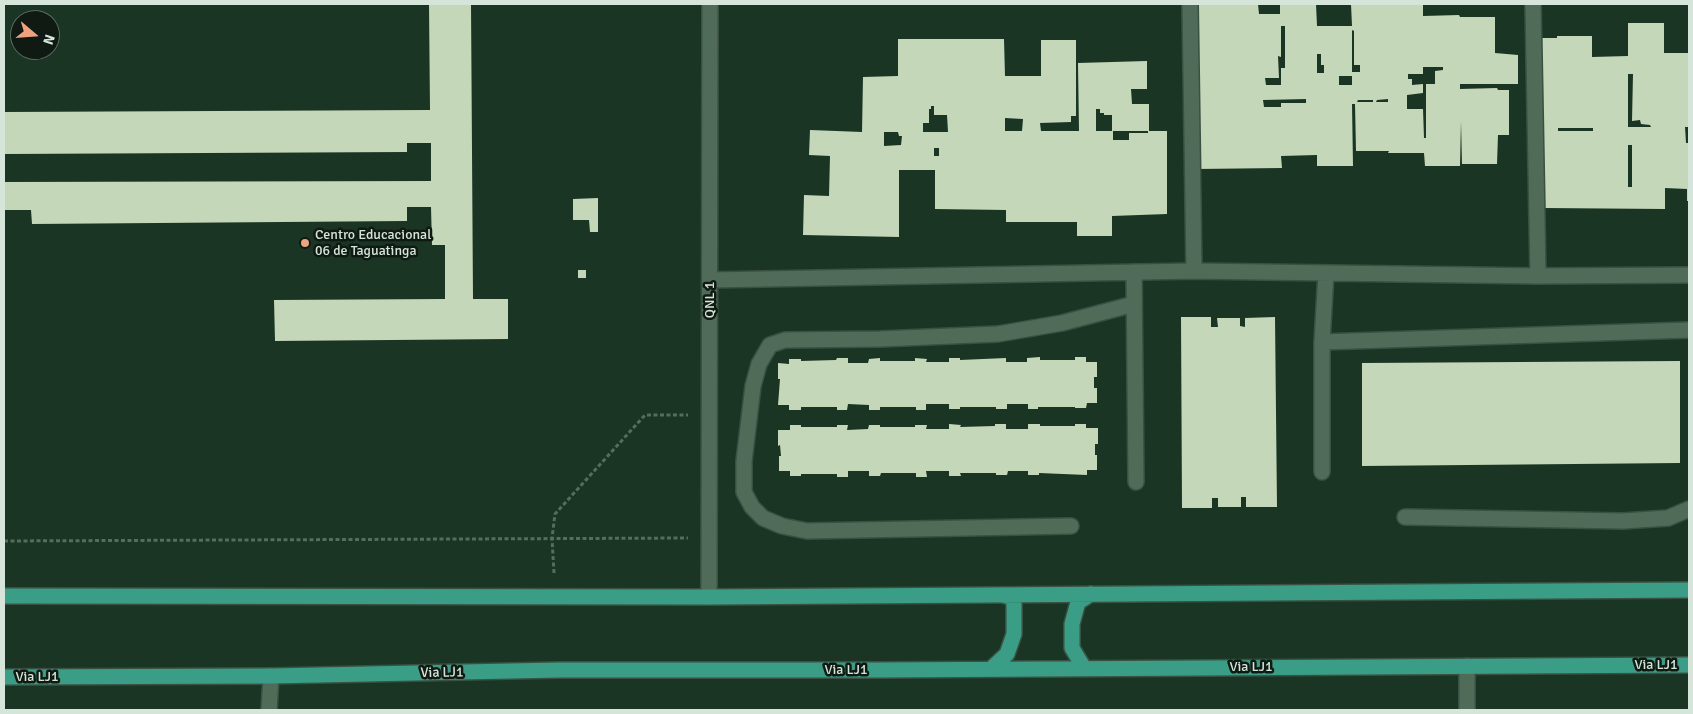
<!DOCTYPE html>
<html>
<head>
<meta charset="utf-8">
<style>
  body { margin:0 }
  #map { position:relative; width:1693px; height:714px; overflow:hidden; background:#1b3524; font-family:Signika,sans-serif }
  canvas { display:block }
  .frame { position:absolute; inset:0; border:5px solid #d5e5da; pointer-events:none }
  .north { position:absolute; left:10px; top:10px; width:50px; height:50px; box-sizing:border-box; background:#0e1a12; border:1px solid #5e6b62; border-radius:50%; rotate:108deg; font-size:14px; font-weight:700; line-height:20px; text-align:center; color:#d5e5da }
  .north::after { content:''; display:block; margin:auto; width:18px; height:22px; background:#f1a27b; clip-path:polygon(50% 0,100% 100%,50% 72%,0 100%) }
</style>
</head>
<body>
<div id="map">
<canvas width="1693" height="714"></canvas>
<div class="frame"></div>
<div class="north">N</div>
</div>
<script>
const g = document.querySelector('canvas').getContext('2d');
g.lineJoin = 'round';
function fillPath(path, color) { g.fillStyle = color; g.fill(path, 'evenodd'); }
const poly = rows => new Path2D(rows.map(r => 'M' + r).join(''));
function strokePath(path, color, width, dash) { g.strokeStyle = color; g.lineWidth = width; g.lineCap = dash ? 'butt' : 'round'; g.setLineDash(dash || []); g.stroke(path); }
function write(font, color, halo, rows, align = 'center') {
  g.font = font + ' Signika,sans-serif'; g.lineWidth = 5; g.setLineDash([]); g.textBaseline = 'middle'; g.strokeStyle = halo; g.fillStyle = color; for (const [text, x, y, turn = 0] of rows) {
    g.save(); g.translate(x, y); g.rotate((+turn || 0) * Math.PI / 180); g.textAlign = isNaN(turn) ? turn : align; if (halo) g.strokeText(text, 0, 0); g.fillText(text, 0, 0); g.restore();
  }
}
fillPath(poly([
  [429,4,471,4,473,299,508,299,508,339,275,341,274,300,445,299,445,245,432,245,431,207,407,207,407,221,32,224,31,210,4,210,4,182,431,181,431,143,407,143,407,152,4,154,4,112,430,110],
  [1256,4,1258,4,1259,14,1280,14,1280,4,1316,4,1317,26,1352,26,1351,4,1423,4,1423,16,1459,15,1460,17,1495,17,1495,53,1518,55,1518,84,1460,84,1460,89,1497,88,1498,90,1509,90,1509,135,1498,135,1497,164,1462,164,1461,121,1460,166,1425,166,1424,153,1388,153,1389,151,1356,151,1355,104,1352,104,1353,166,1317,166,1317,155,1281,156,1282,168,1196,169,1193,5],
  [1281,26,1285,26,1285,68,1281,68,1281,85,1266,85,1265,78,1279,78,1278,56,1281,57],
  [1352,30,1354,31,1354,65,1360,65,1360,72,1352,72],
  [1317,54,1321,54,1321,65,1324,65,1324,73,1317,73],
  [1423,67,1443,67,1443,70,1435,71,1435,84,1426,84,1426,138,1424,138,1423,109,1407,109,1407,95,1423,93,1423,84,1412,85,1412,79,1408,79,1408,74,1423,74],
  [1339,76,1352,76,1352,85,1339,85],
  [1306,99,1306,103,1281,103,1281,107,1264,107,1263,100],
  [1388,99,1388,102,1376,102,1377,100],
  [1358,100,1373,100,1373,102,1357,102],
  [1628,23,1664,23,1664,53,1689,53,1689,127,1685,127,1686,143,1689,143,1689,201,1687,201,1687,189,1665,188,1665,209,1544,208,1541,38,1557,38,1557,36,1592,36,1592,57,1628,56],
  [1628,74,1633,74,1632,121,1640,120,1641,124,1650,125,1651,127,1628,127],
  [1558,128,1593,128,1593,131,1558,131],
  [1628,145,1632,145,1632,187,1628,187],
  [898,39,1004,39,1005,76,1041,76,1041,40,1076,40,1076,116,1071,116,1071,122,1040,123,1041,131,1079,131,1078,63,1147,61,1147,89,1131,89,1132,104,1149,104,1149,131,1167,131,1167,214,1112,216,1112,236,1077,236,1077,222,1006,222,1006,210,935,209,935,170,899,170,899,237,803,235,804,195,829,196,830,156,809,155,810,130,862,132,863,77,898,76],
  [931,106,934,106,934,115,947,115,948,132,923,132,923,123,929,123,929,109,931,109],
  [1096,109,1100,109,1100,113,1104,113,1104,115,1112,115,1112,131,1148,131,1148,133,1129,133,1129,140,1113,140,1113,131,1096,131],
  [1005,118,1023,119,1022,131,1005,131],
  [884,132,898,132,899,136,902,136,901,145,884,146],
  [934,148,939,148,939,156,934,156],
  [598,198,598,232,590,232,589,220,573,220,573,199],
  [578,270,586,270,586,278,578,278],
  [1181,317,1211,317,1211,327,1218,327,1217,318,1240,318,1240,326,1245,327,1245,318,1275,317,1277,507,1246,507,1246,497,1241,497,1241,507,1218,507,1218,498,1212,498,1212,508,1182,508],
  [1040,357,1040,360,1075,360,1075,357,1086,357,1086,362,1097,362,1097,377,1094,377,1094,388,1097,388,1097,403,1087,403,1086,408,1075,408,1075,407,1038,407,1038,409,1028,409,1028,404,1007,404,1007,409,996,409,996,407,960,407,960,409,949,409,949,404,926,404,926,410,916,410,916,407,880,407,880,410,869,410,869,405,848,404,847,410,837,410,837,407,801,407,801,410,789,410,789,405,778,405,780,379,778,379,778,363,789,364,789,359,801,359,801,361,836,360,837,358,848,358,848,363,868,363,869,359,880,358,880,361,915,361,915,358,927,359,926,362,949,362,949,358,960,358,960,360,1006,358,1006,362,1027,362,1027,358],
  [1680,361,1680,463,1362,466,1362,363],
  [949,424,961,425,960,427,995,426,995,424,1006,424,1006,429,1028,429,1028,424,1040,424,1040,426,1075,426,1075,424,1086,424,1086,428,1098,428,1098,444,1095,444,1095,455,1097,455,1097,470,1087,470,1087,475,1039,473,1039,475,1028,475,1028,471,1008,471,1007,475,996,475,996,473,960,473,961,476,949,476,949,471,926,471,927,477,916,477,916,473,881,473,880,476,869,476,869,471,848,471,848,477,837,477,837,474,801,474,801,476,790,476,790,471,779,471,779,456,781,456,780,445,778,446,778,430,790,430,790,425,801,425,801,427,837,427,837,425,848,425,847,430,868,429,869,425,880,425,880,427,915,427,915,425,927,425,926,429,949,429]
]), '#c5d7b9');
const minor = poly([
  [1190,4,1194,271],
  [1533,4,1538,276],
  [1134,272,1136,482],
  [710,280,1194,271,1538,276,1689,275],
  [1322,342,1689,330],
  [1322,472,1322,342,1326,273],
  [1405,517,1623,521,1668,518,1689,509],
  [1071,526,807,531,782,526,763,518,752,507,744,492,744,461,753,386,759,364,770,345,785,340,880,339,998,334,1062,323,1134,304],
  [709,597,710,4],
  [1467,666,1467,710],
  [269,710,271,676]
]);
const major = poly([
  [4,596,709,597,1689,590],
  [1084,668,1072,648,1072,624,1078,602,1091,594],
  [991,669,1007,654,1014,634,1014,598,1002,595],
  [4,677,271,676,559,670,882,670,1689,665]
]);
strokePath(minor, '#3a5042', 18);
strokePath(major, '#3a5042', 18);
strokePath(poly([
  [4,541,688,538],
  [554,573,552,538,555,514,645,415,688,415]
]), '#566d5e', 3, [4, 2.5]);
strokePath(minor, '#506c59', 15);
strokePath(major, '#399e85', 15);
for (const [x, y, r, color] of [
  [305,243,5,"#f1a27b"]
]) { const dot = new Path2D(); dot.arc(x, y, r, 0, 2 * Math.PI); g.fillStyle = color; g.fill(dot); strokePath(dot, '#0e1a12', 2); }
write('14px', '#d5e5da', '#0e1a12', [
  ["Centro Educacional",315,235],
  ["06 de Taguatinga",315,251]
], 'left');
write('14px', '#d5e5da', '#0e1a12', [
  ["QNL 1",710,300,-90],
  ["Via LJ1",1656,665],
  ["Via LJ1",1251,667],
  ["Via LJ1",846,670],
  ["Via LJ1",442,673,-1],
  ["Via LJ1",37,677]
]);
</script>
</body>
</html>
